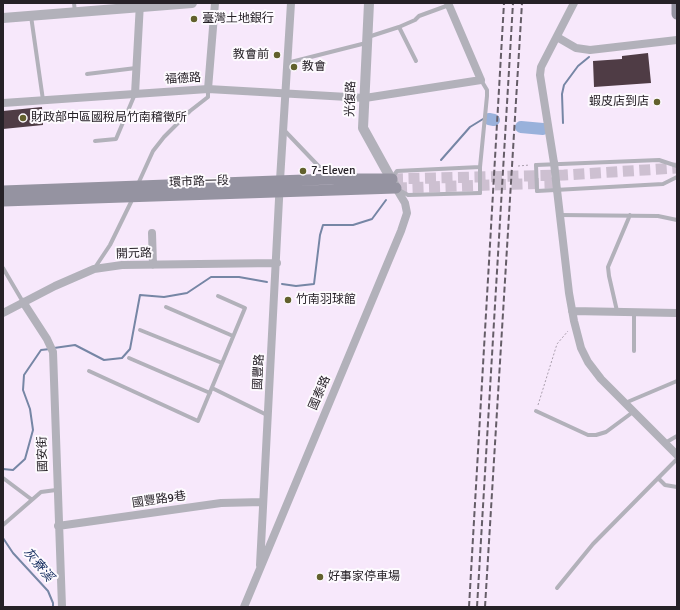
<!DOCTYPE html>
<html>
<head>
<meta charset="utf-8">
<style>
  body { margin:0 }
  #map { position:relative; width:680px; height:610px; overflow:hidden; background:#f7e8fb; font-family:Signika,sans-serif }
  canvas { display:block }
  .frame { position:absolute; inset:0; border:4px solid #262127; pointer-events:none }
</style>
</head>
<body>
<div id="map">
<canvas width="680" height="610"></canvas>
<div class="frame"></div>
</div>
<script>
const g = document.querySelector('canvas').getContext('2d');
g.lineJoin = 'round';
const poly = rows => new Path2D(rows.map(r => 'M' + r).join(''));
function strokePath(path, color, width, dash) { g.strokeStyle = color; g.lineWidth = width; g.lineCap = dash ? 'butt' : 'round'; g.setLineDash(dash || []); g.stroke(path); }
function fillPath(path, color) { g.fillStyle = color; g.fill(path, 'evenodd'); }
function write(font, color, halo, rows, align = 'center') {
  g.font = font + ' Signika,"Noto Sans TC",sans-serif'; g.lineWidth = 4; g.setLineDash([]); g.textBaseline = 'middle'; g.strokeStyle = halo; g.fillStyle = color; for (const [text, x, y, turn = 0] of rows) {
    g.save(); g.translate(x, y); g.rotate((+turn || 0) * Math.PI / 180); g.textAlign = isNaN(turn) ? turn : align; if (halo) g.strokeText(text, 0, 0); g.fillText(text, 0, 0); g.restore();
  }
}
strokePath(poly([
  [563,123,562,94,564,85,578,66,589,57],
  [441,160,470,127,483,119],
  [282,284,296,286,314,284,320,235,323,225,353,225,372,219,386,200],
  [54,348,75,345,104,360,122,358,130,349,140,295,164,297,187,293,211,277,239,277,267,282],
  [3,469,13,470,25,459,33,430,30,409,23,390,24,375,41,350,50,349],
  [3,538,13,553,48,591,53,603,53,607]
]), '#7686a5', 2);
strokePath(poly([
  [489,119,494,120],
  [521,127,543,129]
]), '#99b1db', 12);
fillPath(poly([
  [648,53,651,83,594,87,593,61,622,59,622,56],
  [42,107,43,125,3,129,3,111]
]), '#4f3c45');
strokePath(poly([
  [392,179,564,175,677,168],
  [396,188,555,183]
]), '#cdc0d1', 11, [11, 5.5]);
strokePath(poly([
  [518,166,530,165],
  [538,405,557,344,568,331]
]), '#a99eac', 1, [2, 2]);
strokePath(poly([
  [74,3,75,12],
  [31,16,43,100],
  [399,27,416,61],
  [368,37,399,27,415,20,419,16,449,5],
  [287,63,366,43],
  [87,74,136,68],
  [284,130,329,177],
  [95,141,116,139,135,94],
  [536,165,659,160,677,166],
  [392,178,397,171,480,167,487,96,487,90,481,80],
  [138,184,153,151,164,137,190,111,208,97,208,89],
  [399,190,408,195,480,193],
  [537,191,663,184,677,177],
  [560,215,658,216,677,220],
  [3,268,23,302],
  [94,269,110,245,133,198],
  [166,307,233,336],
  [617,311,609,276,608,267,630,215],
  [140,330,222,363],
  [634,351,634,312],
  [129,358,210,393],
  [89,371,198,421,245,308,218,296],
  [212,388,267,415],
  [625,403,677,381],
  [536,411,588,435,596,435,606,432,633,412],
  [665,443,677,436],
  [3,478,31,499],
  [658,478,665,485,677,487],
  [3,525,41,492,56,490],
  [557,588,593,544,677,459]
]), '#b2b1ba', 4);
strokePath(poly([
  [557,37,576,48,590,50,677,40],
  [208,89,215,3],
  [135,94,140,3],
  [3,103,208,89,365,98,481,80,448,3],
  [554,163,540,75,541,67,574,3],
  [557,190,569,293,574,321,581,348,588,362,601,379,677,455],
  [152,233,153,265],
  [23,302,47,339,53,352,62,607],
  [572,311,677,313],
  [3,313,55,286,94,269,122,265,277,263],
  [58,526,221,503,263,502],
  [260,565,280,180,291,3],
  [244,607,401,231,407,213,405,203,396,188]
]), '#b2b1ba', 8);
strokePath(poly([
  [369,3,363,128,395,186],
  [3,18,192,3]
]), '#b2b1ba', 10);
strokePath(poly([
  [677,3,677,14],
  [3,191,331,179,392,179],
  [3,201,396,188]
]), '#9593a1', 11);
strokePath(poly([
  [469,607,504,3],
  [477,607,513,3],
  [485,607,522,3]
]), '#655d67', 2, [6, 3]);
strokePath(poly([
  [536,165,537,191],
  [480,167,480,193]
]), '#b2b1ba', 4);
strokePath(poly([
  [554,163,557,190]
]), '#b2b1ba', 8);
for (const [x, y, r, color] of [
  [194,19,4,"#62602d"],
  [277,55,4,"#62602d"],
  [294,67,4,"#62602d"],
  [657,102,4,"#62602d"],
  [23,118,4,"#62602d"],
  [303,171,4,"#62602d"],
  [288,300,4,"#62602d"],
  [320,577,4,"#62602d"]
]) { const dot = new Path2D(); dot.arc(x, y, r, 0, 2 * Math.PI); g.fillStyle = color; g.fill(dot); strokePath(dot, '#fdfafe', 1.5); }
write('12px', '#262127', '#fdfafe', [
  ["臺灣土地銀行",202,19],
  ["教會前",269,55,"right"],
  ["教會",302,67],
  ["蝦皮店到店",649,102,"right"],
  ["財政部中區國稅局竹南稽徵所",31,118],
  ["7-Eleven",311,171],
  ["竹南羽球館",296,300],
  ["好事家停車場",328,577]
], 'left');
write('12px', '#262127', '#fdfafe', [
  ["福德路",183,79,-3],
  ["光復路",351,99,-88],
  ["環市路一段",199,182,-2],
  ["開元路",134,254,-2],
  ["國豐路",259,372,-87],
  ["國泰路",320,393,-67],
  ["國安街",43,454,-92],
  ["國豐路9巷",159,500,-8]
]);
write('italic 13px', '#122b5e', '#fdfafe', [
  ["灰寮溪",38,565,50]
]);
</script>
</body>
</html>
